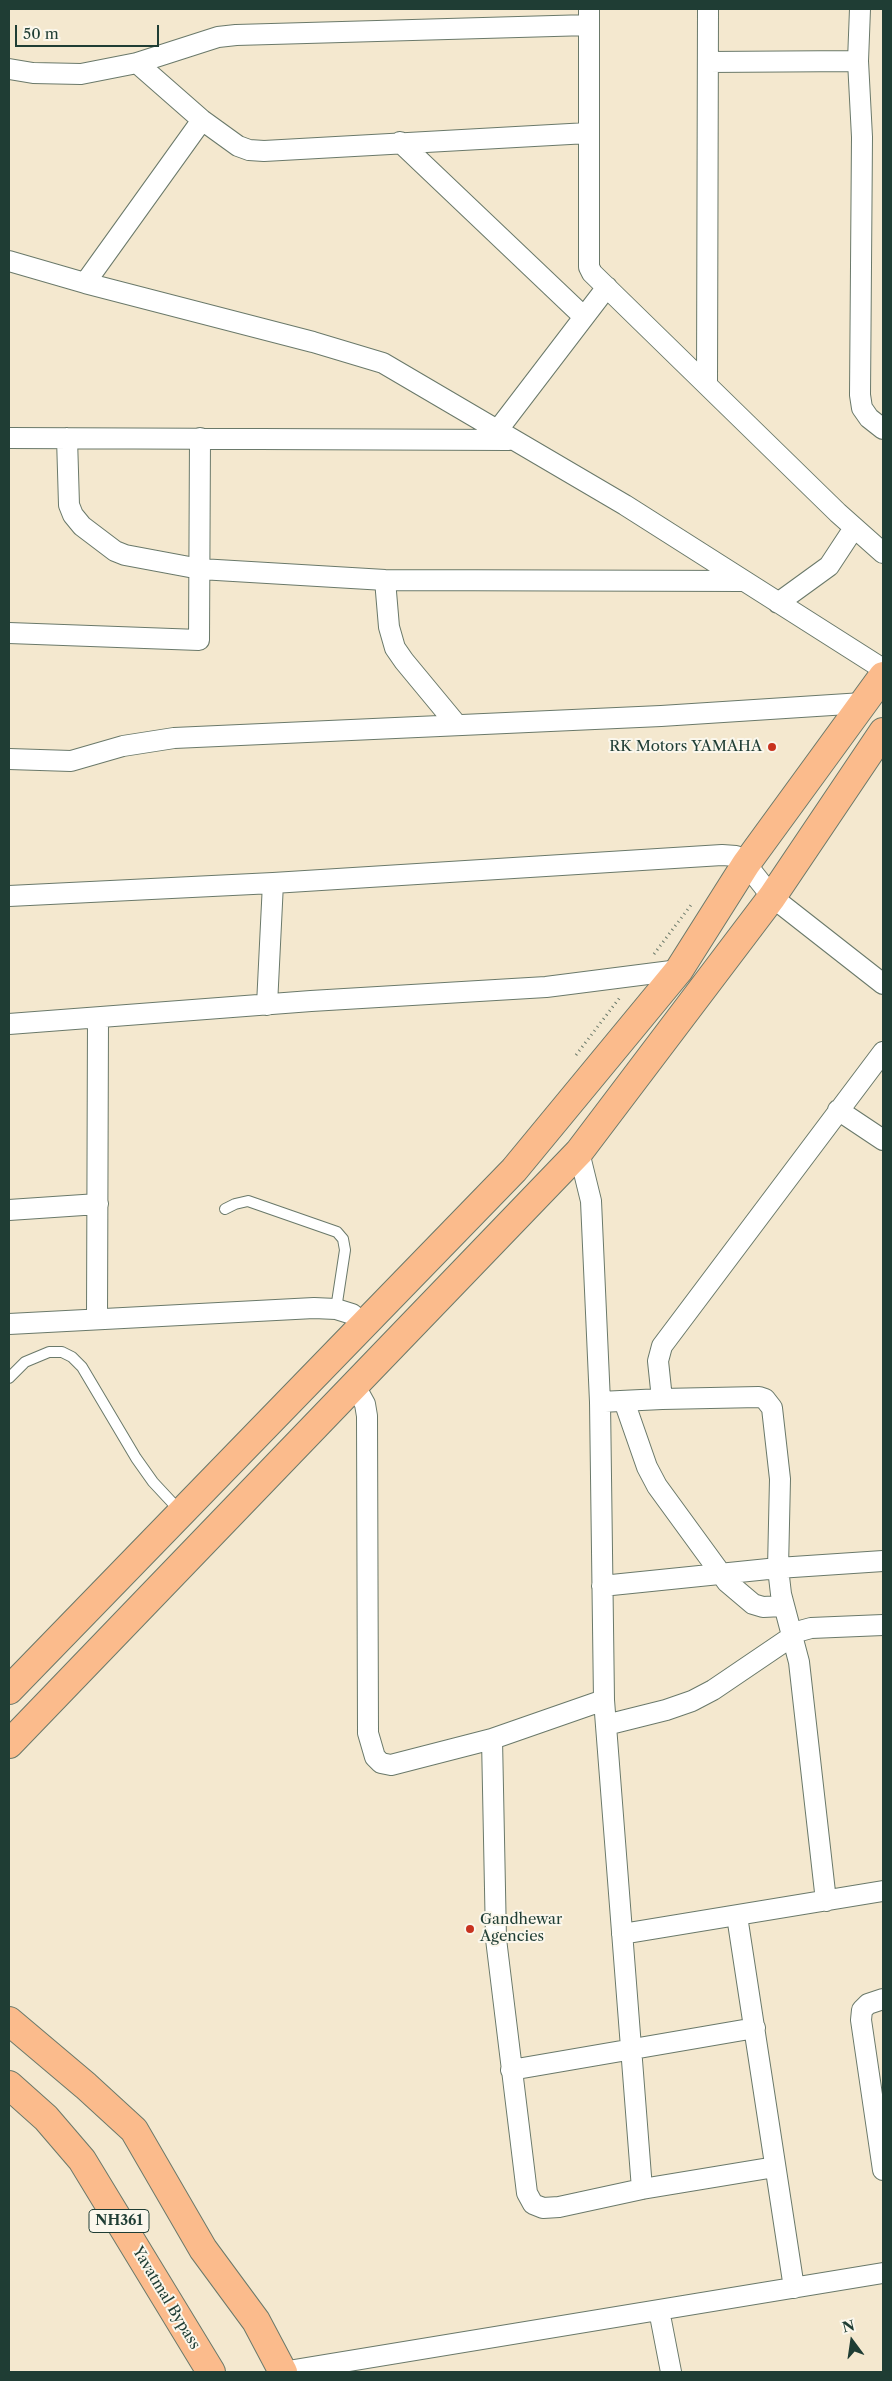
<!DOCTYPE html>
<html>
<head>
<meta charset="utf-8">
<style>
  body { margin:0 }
  #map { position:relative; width:892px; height:2381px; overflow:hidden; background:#f4e8cf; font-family:"Libre Caslon Text",serif }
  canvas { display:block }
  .frame { position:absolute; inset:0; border:10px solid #1f3d34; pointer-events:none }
  .north { position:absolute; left:827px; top:2316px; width:50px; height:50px; -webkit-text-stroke:4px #fbf7ec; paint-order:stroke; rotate:346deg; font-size:14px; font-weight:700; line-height:20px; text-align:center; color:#1f3d34 }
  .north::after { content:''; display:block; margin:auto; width:18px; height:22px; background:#1f3d34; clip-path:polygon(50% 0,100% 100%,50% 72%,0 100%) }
  .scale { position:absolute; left:15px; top:25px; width:144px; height:22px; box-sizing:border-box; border:2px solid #1f3d34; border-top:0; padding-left:6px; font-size:15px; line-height:18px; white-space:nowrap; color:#1f3d34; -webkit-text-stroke:4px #fbf7ec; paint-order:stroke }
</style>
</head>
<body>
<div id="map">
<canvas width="892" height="2381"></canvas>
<div class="frame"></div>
<div class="north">N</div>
<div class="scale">50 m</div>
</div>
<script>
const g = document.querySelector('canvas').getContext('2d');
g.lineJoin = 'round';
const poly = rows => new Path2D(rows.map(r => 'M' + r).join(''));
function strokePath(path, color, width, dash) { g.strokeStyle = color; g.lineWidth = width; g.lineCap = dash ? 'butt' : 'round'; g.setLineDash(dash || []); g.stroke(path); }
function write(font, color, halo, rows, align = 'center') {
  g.font = font + ' "Libre Caslon Text",serif'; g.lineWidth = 4; g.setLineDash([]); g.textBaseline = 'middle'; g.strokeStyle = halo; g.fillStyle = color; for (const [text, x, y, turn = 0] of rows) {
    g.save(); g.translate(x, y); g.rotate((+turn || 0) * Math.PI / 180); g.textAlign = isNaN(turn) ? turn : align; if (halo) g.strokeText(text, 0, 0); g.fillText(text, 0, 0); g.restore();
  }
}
const service = poly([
  [225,1209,235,1204,248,1201,337,1232,343,1239,345,1250,336,1309],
  [9,1378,25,1362,49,1352,62,1352,72,1357,82,1367,136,1458,153,1482,180,1511]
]);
const minor = poly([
  [589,9,589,267,592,273,838,513,883,553],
  [860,9,858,61,862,137,860,395,862,408,869,418,883,429],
  [708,62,858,61],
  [137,63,202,120,238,146,249,150,264,151,588,133],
  [9,69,33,73,81,74,137,63,218,37,236,35,589,25],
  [400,142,584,317],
  [9,261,85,283,313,342,383,363,625,505,883,669],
  [85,283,202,120],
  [707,385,708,9],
  [497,431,607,287],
  [9,438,509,440],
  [67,438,69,505,73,515,82,526,115,551,125,555,200,569,385,580,744,581],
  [385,580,389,627,395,648,404,661,457,725],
  [778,603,829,566,854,528],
  [9,633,199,640,200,438],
  [9,759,71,761,123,746,174,738,661,716,863,703],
  [9,896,273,883,722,855,736,856,746,864,772,897,883,984],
  [267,1005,273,883],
  [9,1024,311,1001,546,987,679,970],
  [838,1110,883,1140],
  [579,1152,591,1201,600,1402,604,1700,642,2189],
  [9,1210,98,1204],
  [97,1318,98,1018],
  [9,1324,314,1308,336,1309,352,1314,364,1324],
  [354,1384,365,1404,367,1416,368,1733,375,1757,381,1763,391,1765,492,1739,604,1700],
  [662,1399,759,1397,765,1399,772,1408,780,1479,778,1568,781,1594,799,1662,826,1901],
  [624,1401,647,1467,657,1486,727,1582,753,1604,763,1607,783,1606],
  [600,1402,662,1399,658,1361,662,1346,883,1052],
  [602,1586,778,1568,883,1561],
  [606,1725,666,1710,692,1701,713,1690,800,1631,811,1628,883,1625],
  [492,1739,496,1939,527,2193,533,2204,543,2208,559,2207,642,2189,775,2167],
  [737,1916,794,2288],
  [622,1934,883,1891],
  [883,1999,868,2004,862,2010,861,2020,883,2170],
  [511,2070,755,2028],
  [659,2310,671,2372],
  [282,2372,883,2273]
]);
const primary = poly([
  [9,1690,514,1170,679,970,746,864,883,676],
  [9,1744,579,1152,772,897,883,732]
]);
const trunk = poly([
  [9,2021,86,2086,134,2130,203,2249,256,2321,283,2372],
  [9,2085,46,2118,82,2160,211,2372]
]);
strokePath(service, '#6a796a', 12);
strokePath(minor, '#6a796a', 22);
strokePath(primary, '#6a796a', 30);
strokePath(trunk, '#6a796a', 30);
strokePath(poly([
  [654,954,691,905],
  [576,1055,621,996]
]), '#6a796a', 3, [1, 4]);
strokePath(service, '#fff', 10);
strokePath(minor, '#fff', 20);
strokePath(primary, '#fbbb8c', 28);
strokePath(trunk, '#fbbb8c', 28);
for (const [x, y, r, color] of [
  [772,747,5,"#c8321e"],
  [470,1929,5,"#c8321e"]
]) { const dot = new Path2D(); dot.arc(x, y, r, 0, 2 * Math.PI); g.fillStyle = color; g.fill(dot); strokePath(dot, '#fbf7ec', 2); }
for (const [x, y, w] of [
  [119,2221,60]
]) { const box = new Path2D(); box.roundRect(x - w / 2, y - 11.5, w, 23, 4); g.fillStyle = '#fbf7ec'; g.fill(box); strokePath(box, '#1f3d34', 1); }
write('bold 14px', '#1f3d34', null, [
  ["NH361",119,2221]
]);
write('15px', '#1f3d34', '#fbf7ec', [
  ["RK Motors YAMAHA",762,747],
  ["Gandhewar",480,1920,"left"],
  ["Agencies",480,1937,"left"]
], 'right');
write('15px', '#1f3d34', '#fbf7ec', [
  ["Yavatmal Bypass",166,2298,59]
]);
</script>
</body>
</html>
